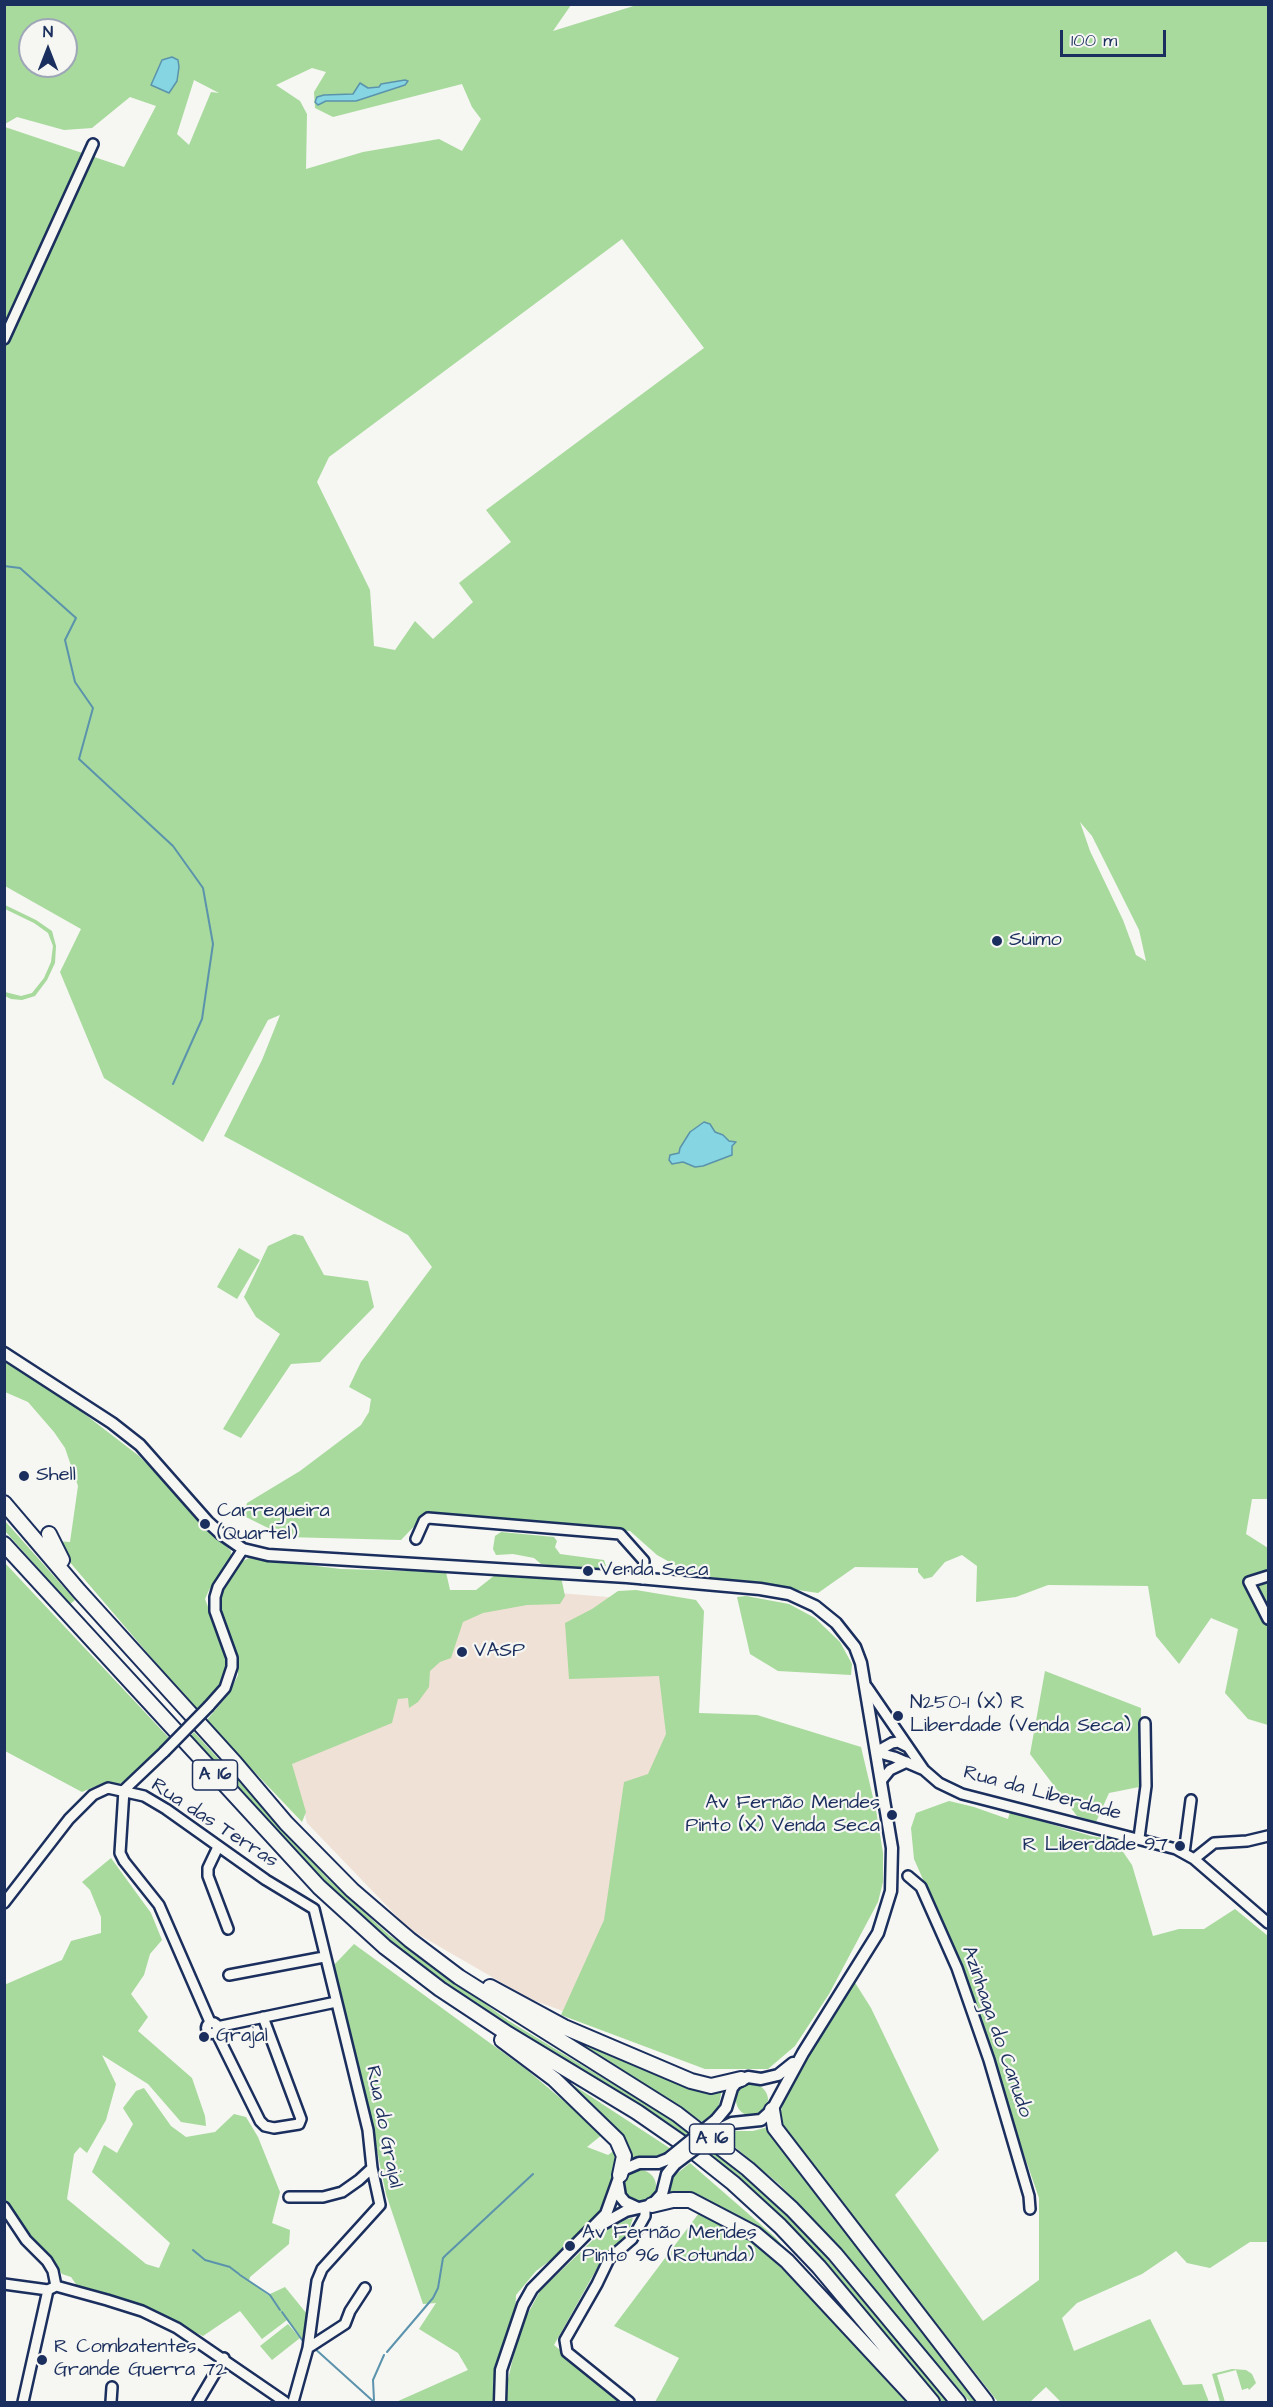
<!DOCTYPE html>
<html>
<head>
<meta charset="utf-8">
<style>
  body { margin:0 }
  #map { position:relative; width:1273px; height:2407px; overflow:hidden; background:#f6f6f2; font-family:"Architects Daughter",sans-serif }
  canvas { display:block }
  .frame { position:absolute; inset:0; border:6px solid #1b2f5e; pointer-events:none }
  .north { position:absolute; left:18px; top:18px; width:60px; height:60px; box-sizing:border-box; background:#f6f6f2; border:2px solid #9ea6b7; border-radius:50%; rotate:0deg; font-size:16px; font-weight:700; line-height:24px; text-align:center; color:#1b2f5e }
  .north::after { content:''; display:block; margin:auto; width:21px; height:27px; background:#1b2f5e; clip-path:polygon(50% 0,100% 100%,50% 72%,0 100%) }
  .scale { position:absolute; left:1060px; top:30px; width:106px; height:27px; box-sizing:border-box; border:3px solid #1b2f5e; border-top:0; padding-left:8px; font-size:18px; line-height:21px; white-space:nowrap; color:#1b2f5e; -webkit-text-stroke:4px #f6f6f2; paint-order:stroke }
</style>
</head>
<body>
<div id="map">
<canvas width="1273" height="2407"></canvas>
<div class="frame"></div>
<div class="north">N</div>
<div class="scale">100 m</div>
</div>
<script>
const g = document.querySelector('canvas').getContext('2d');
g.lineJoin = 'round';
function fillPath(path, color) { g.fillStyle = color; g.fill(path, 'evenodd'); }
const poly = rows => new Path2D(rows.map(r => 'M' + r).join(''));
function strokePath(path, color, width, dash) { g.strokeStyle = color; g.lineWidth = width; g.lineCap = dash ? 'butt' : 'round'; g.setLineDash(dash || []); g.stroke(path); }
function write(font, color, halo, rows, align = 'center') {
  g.font = font + ' "Architects Daughter",sans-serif'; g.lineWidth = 4.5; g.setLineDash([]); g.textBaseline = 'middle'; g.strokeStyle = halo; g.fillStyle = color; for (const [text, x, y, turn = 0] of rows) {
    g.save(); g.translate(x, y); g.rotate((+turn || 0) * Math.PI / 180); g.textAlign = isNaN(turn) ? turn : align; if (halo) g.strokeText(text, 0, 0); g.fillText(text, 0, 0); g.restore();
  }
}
fillPath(poly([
  [534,1591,620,1598,685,1656,676,1826,582,2018,530,1999,409,1929,307,1823,292,1764,410,1631]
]), '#f0e1d6');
fillPath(poly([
  [640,4,1268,5,1268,1499,1252,1499,1246,1534,1268,1548,1268,1725,1248,1719,1225,1693,1238,1629,1211,1618,1179,1664,1156,1636,1148,1586,1048,1585,1016,1597,976,1602,977,1566,962,1555,945,1562,932,1577,924,1579,918,1572,918,1568,855,1567,818,1593,691,1574,657,1555,630,1531,424,1516,401,1540,286,1537,244,1516,247,1503,300,1471,361,1425,369,1412,371,1399,349,1387,361,1362,432,1267,408,1235,224,1136,262,1060,280,1015,268,1020,203,1142,104,1078,60,972,81,929,5,886,5,127,124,167,156,106,130,97,92,128,64,130,17,117,5,124,4,5,571,5,553,31],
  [30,30,66,30,66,66,30,66],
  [312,68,326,72,314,92,315,108,333,117,462,84,472,107,481,119,462,151,439,139,363,152,306,169,307,114,300,101,276,85],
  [194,80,219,93,211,92,189,145,177,134],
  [622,239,704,348,486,510,511,542,459,583,473,602,433,639,415,621,395,650,374,646,370,590,317,482,329,457],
  [1080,822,1092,836,1139,930,1146,961,1136,955,1123,920,1090,851],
  [5,905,36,920,52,931,56,946,55,963,47,980,35,996,22,1000,11,999,5,996,5,992,21,996,32,993,44,978,51,962,53,946,48,933,34,923,5,909],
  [294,1234,303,1236,324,1275,368,1281,374,1307,320,1362,291,1364,241,1438,223,1429,280,1334,256,1317,244,1297,268,1246],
  [239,1248,260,1260,237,1299,217,1287],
  [4,1361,56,1392,139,1456,231,1551,231,1558,209,1590,205,1599,223,1646,227,1673,222,1676,218,1688,197,1711,62,1553,56,1541,70,1542,78,1486,65,1448,54,1432,28,1402,5,1392],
  [5,1521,75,1600,70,1604,5,1531],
  [501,1532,554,1537,557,1541,555,1547,560,1554,604,1560,606,1566,602,1569,563,1567,541,1564,534,1558,513,1554,496,1555,493,1549,495,1536],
  [249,1558,341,1569,446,1572,450,1590,476,1590,495,1575,561,1577,565,1596,560,1604,527,1605,483,1613,463,1622,451,1658,440,1662,430,1671,429,1687,418,1702,409,1708,408,1698,398,1699,392,1723,292,1764,306,1812,302,1822,206,1721,228,1695,238,1675,238,1658,221,1614,221,1596,224,1589,241,1562],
  [4,1562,170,1739,123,1782,114,1787,96,1786,82,1792,5,1751],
  [636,1590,696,1600,704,1611,699,1713,757,1715,861,1747,876,1810,883,1853,883,1882,878,1902,829,1994,795,2046,768,2069,705,2069,561,2015,604,1920,624,1782,648,1774,666,1734,659,1676,569,1679,565,1623,592,1609,618,1591],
  [746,1596,789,1604,815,1618,840,1642,852,1664,851,1675,778,1671,750,1654,737,1597],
  [1045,1671,1141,1708,1139,1787,1109,1793,1096,1822,1077,1816,1030,1754],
  [194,1732,327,1878,389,1935,509,2021,692,2132,686,2138,486,2014,384,1940,329,1889,189,1738],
  [949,1801,974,1807,1008,1819,1010,1812,1091,1836,1115,1840,1132,1865,1153,1936,1179,1929,1204,1929,1235,1909,1268,1936,1268,2242,1250,2242,1210,2268,1187,2263,1176,2251,1142,2274,1077,2303,1062,2318,1074,2351,1150,2319,1183,2385,1202,2384,1209,2402,1061,2402,1046,2387,1030,2402,998,2402,780,2124,779,2117,786,2095,854,1981,871,2008,939,2150,895,2195,983,2321,1039,2280,1039,2198,972,2004,937,1911,914,1859,911,1828,916,1813],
  [111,1858,151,1913,162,1940,150,1954,144,1975,131,1994,148,2017,138,2031,192,2078,205,2116,206,2126,181,2122,148,2084,102,2055,116,2084,106,2120,87,2153,80,2147,74,2154,67,2199,146,2264,159,2268,170,2243,92,2172,104,2145,117,2153,133,2124,123,2108,136,2091,144,2088,171,2126,186,2137,215,2132,234,2114,246,2117,258,2137,280,2192,272,2223,290,2230,289,2244,250,2277,249,2281,268,2295,285,2287,311,2319,306,2343,287,2320,262,2339,240,2311,203,2336,136,2305,78,2287,71,2277,62,2274,52,2259,32,2240,5,2202,4,1985,62,1960,71,1941,101,1933,101,1917,90,1890,82,1882],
  [354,1944,527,2070,603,2134,587,2147,608,2155,615,2150,619,2162,613,2171,609,2194,590,2227,568,2247,536,2271,516,2295,515,2312,493,2382,494,2402,396,2402,468,2370,458,2353,419,2329,436,2303,423,2304,386,2194,367,2102,334,1965],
  [561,2033,722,2089,718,2110,704,2123],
  [564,2079,671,2149,652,2161,641,2157,629,2160,563,2083],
  '736 2100a16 16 0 1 1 32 0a16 16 0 1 1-32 0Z',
  [768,2127,770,2134,978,2402,970,2402,814,2221,780,2185,723,2137,730,2131,753,2131],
  [709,2148,784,2211,825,2256,948,2402,938,2402,703,2153],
  [690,2163,775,2237,858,2331,778,2249,669,2196,670,2183,674,2176],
  '624 2186a16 16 0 1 1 32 0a16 16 0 1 1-32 0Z',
  [699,2213,752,2241,790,2276,908,2402,655,2402,679,2358,614,2326],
  [633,2218,627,2236,605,2254,554,2345,623,2402,505,2402,505,2392,513,2358,525,2319,540,2291,598,2235,627,2219],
  [288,2324,300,2338,272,2360,260,2346],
  [1232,2369,1246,2370,1252,2374,1256,2383,1249,2390,1248,2388,1242,2390,1236,2370,1217,2375,1225,2402,1220,2402,1212,2374]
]), '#a7da9c');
const water = poly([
  [172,57,178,60,179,67,177,81,169,93,151,85,162,60,172,57],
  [405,80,408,81,405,85,356,101,326,101,318,105,315,102,317,97,324,95,353,94,360,83,368,88,379,87,381,84,405,80],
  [704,1122,710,1124,715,1132,723,1135,729,1141,736,1142,732,1146,732,1155,703,1166,695,1167,683,1162,672,1164,669,1160,670,1155,679,1153,680,1148,690,1132,704,1122]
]);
fillPath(water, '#85d5e2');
strokePath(water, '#5b93ad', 1.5);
strokePath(poly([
  [4,566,20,568,76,618,65,640,75,682,93,708,79,759,173,846,203,888,213,944,202,1019,173,1084],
  [193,2250,205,2260,230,2267],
  [231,2268,239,2274],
  [240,2275,270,2295,280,2310],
  [282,2312,305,2344],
  [313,2347,374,2402],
  [387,2352,433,2298,438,2288,443,2258,446,2255,533,2174],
  [374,2400,373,2380,384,2355]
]), '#5b93ad', 2);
const minor = poly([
  [4,339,93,144],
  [416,1539,424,1521,428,1518,620,1534,644,1561,643,1579],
  [1268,1576,1249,1582,1268,1619],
  [867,1687,924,1770,939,1783,962,1794,1176,1849,1194,1859,1268,1923],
  [209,1706,225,1688,232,1667,232,1658,215,1611,215,1597,218,1587,243,1549],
  [876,1752,894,1757,922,1769],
  [876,1752,892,1743,898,1742,908,1747],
  [881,1781,890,1770,907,1762],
  [124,1790,120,1853,124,1861,159,1905,210,2022],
  [124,1790,164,1752],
  [1139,1838,1146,1786,1145,1723],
  [218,1847,208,1868,208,1876,228,1929],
  [1184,1853,1191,1800],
  [1194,1859,1214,1843,1247,1841,1268,1836],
  [908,1876,921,1887,957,1968,989,2060,1029,2196,1030,2209],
  [4,1903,69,1819,93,1795,108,1788,144,1796,166,1809,266,1880,314,1909,368,2130,372,2168,380,2205,322,2269,317,2281,308,2348,293,2402],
  [229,1975,324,1957],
  '206.5 2028a5.5 5.5 0 1 1 11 0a5.5 5.5 0 1 1-11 0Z',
  [217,2027,336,2002],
  [216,2032,260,2121,265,2126,274,2128,299,2124,301,2119,263,2017],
  [289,2197,323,2197,342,2192,359,2180,372,2168],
  [4,2207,26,2240,47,2261,53,2271,56,2286],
  [4,2284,48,2290],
  [48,2290,56,2286,107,2300,142,2311,177,2328,285,2402],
  [308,2348,345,2324,350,2311,365,2288],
  [23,2402,48,2290],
  [111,2402,112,2387],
  [198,2402,224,2358],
  [629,2402,567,2352,565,2340,597,2284,609,2259,632,2239,645,2216,645,2208]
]);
const major = poly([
  [4,1353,112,1423,140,1445,208,1522,220,1533,243,1549,268,1555,627,1577,760,1589,789,1594,815,1606,836,1623,855,1647,861,1663,892,1848,891,1891,878,1933,803,2053,772,2110,761,2120,732,2123,724,2127],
  [716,2120,726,2108,732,2088,736,2083,748,2077,761,2079,778,2075,793,2063],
  [618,2184,620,2196,625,2202,638,2208],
  [601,2225,626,2211,652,2205,662,2194,667,2174,675,2164],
  [500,2402,501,2370,523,2305,532,2289,606,2214,620,2175,625,2169,639,2163,658,2163,668,2159]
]);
const highway = poly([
  [4,1503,79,1591,235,1763,286,1823,352,1890,410,1940,459,1977,677,2114,748,2169,792,2209,835,2254,958,2402],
  [49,1534,62,1560],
  [4,1544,319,1887,385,1947,440,1989,508,2034,637,2112,689,2148,733,2183,780,2226,819,2267,932,2402],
  [490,1987,564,2027,691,2081,711,2086,741,2079],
  [502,2040,554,2079,617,2140,624,2156,620,2175],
  [772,2110,775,2128,986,2402],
  [652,2205,673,2200,690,2200,755,2234,787,2261,918,2402]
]);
strokePath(minor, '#1b2f5e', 14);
strokePath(major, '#1b2f5e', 15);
strokePath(highway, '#1b2f5e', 18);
strokePath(minor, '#f6f6f2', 9);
strokePath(major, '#f6f6f2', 10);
strokePath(highway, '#f6f6f2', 14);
const minorBridge = poly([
  [164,1752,209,1706]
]);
const majorBridge = poly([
  [668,2159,716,2120],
  [675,2164,724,2127]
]);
strokePath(minorBridge, '#1b2f5e', 14, []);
strokePath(majorBridge, '#1b2f5e', 15, []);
strokePath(minorBridge, '#f6f6f2', 9);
strokePath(majorBridge, '#f6f6f2', 10);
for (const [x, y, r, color] of [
  [997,941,6,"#1b2f5e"],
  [24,1476,6,"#1b2f5e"],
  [205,1524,6,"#1b2f5e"],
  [588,1571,6,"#1b2f5e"],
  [462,1652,6,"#1b2f5e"],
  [898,1716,6,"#1b2f5e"],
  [892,1815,6,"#1b2f5e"],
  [1180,1846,6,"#1b2f5e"],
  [204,2037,6,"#1b2f5e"],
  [570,2246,6,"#1b2f5e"],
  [42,2360,6,"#1b2f5e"]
]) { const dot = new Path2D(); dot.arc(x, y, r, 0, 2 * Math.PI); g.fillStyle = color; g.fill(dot); strokePath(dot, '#f6f6f2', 2); }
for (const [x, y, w] of [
  [215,1775,45],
  [712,2139,45]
]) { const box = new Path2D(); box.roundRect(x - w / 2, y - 15, w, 30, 4.5); g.fillStyle = '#f6f6f2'; g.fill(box); strokePath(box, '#1b2f5e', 1.5); }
write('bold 18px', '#1b2f5e', null, [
  ["A 16",215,1775],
  ["A 16",712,2139]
]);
write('20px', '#1b2f5e', '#f6f6f2', [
  ["Suimo",1009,941],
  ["Shell",36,1476],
  ["Carregueira",217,1512],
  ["(Quartel)",217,1535],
  ["Venda Seca",600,1571],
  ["VASP",474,1652],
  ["N250-1 (X) R",910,1704],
  ["Liberdade (Venda Seca)",910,1727],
  ["Av Fernão Mendes",880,1804,"right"],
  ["Pinto (X) Venda Seca",880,1827,"right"],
  ["R Liberdade 97",1168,1846,"right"],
  ["Grajal",216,2037],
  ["Av Fernão Mendes",582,2234],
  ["Pinto 96 (Rotunda)",582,2257],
  ["R Combatentes",54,2348],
  ["Grande Guerra 72",54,2371]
], 'left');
write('20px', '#1b2f5e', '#f6f6f2', [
  ["Rua da Liberdade",1042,1794,15],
  ["Rua das Terras",214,1824,33],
  ["Azinhaga do Canudo",996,2032,71],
  ["Rua do Grajal",383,2127,79]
]);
</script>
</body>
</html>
